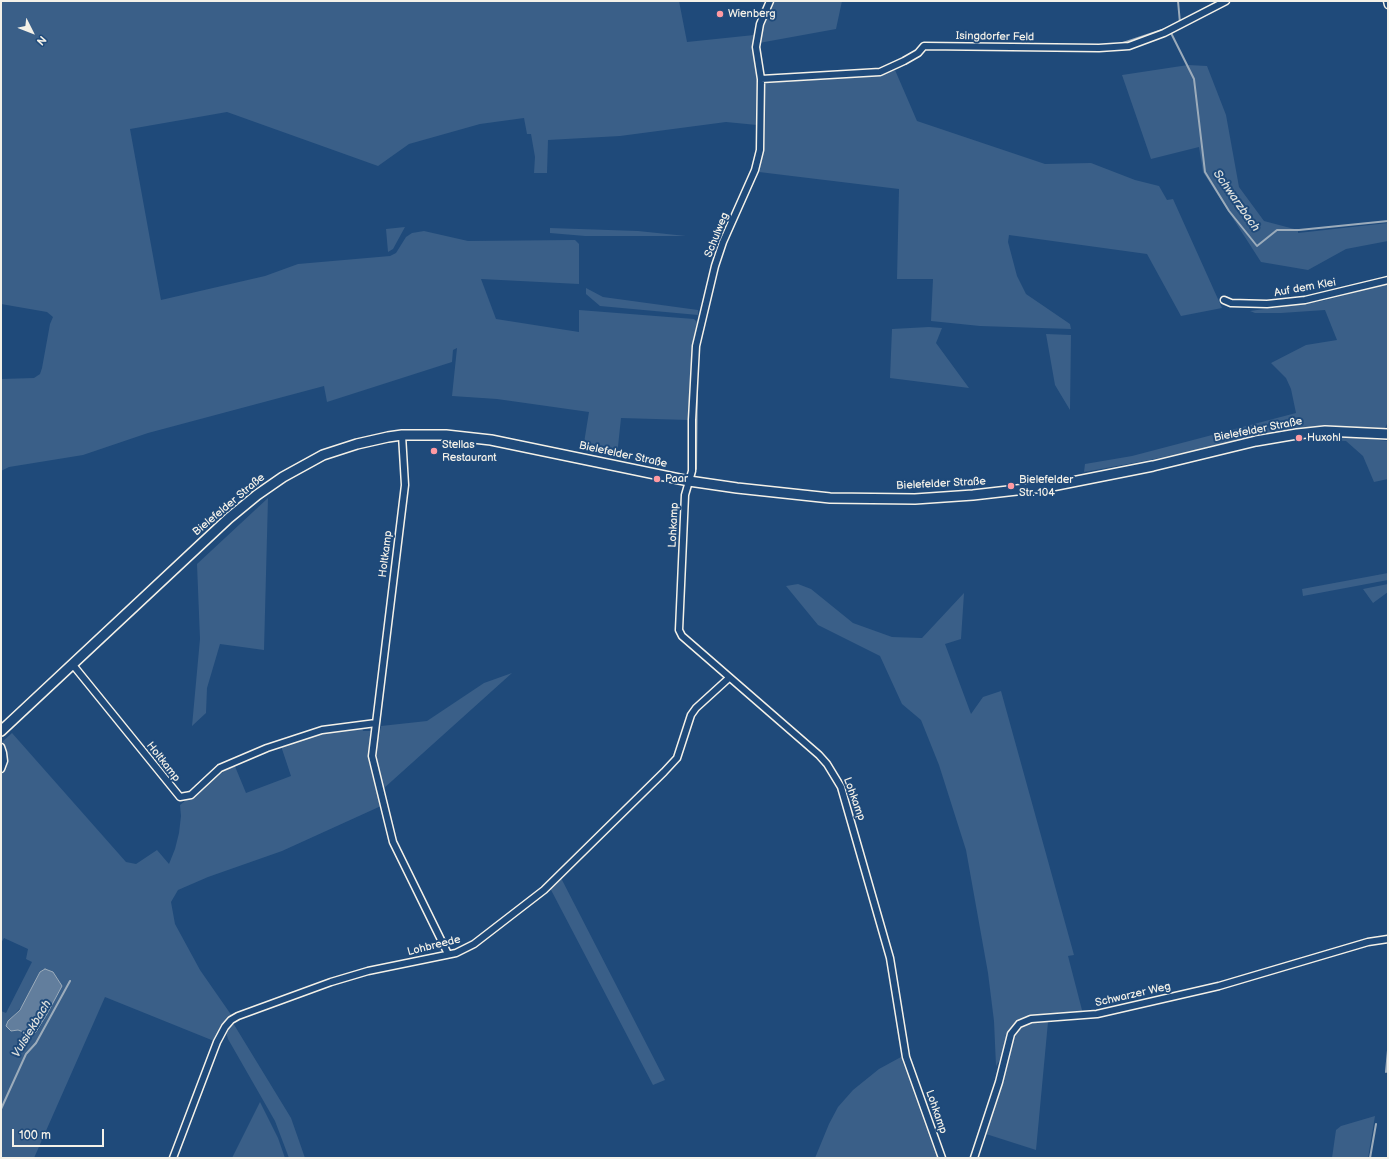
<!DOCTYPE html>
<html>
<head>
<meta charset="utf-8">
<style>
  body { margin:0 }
  #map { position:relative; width:1389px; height:1159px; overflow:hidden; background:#1f4a7a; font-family:"Balsamiq Sans",sans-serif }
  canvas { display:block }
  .frame { position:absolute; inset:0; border:2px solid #f4f1e8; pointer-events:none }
  .north { position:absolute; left:12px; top:12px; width:40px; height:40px; -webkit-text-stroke:3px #1f4a7a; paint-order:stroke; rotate:132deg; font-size:11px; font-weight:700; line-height:16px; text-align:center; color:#f4f1e8 }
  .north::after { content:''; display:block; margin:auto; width:14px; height:18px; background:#f4f1e8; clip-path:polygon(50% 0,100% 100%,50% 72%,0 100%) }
  .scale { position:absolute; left:12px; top:1129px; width:92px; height:18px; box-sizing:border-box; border:2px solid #f4f1e8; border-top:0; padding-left:5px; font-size:12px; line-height:14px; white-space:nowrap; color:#f4f1e8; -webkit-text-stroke:3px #1f4a7a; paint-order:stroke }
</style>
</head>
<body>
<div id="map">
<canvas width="1389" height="1159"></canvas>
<div class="frame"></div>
<div class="north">N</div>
<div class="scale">100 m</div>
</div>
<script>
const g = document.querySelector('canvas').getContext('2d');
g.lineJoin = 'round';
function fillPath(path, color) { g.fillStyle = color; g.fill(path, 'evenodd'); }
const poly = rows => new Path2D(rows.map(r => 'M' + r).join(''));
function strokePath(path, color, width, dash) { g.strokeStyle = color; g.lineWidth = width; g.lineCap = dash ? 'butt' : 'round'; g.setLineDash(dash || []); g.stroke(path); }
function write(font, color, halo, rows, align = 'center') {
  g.font = font + ' "Balsamiq Sans",sans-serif'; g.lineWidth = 4; g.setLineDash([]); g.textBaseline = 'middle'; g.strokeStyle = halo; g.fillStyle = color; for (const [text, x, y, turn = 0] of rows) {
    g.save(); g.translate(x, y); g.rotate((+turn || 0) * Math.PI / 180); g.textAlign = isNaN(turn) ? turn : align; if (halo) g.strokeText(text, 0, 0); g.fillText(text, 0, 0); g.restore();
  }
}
fillPath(poly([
  [1,1,679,1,687,42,754,35,754,52,759,95,757,125,726,122,620,136,548,140,547,173,534,173,535,157,531,134,527,134,524,118,480,124,409,144,378,166,227,112,130,129,161,300,265,276,298,264,390,256,396,253,406,237,412,233,424,231,468,241,575,240,579,244,579,284,481,279,496,319,579,332,579,310,694,319,697,322,692,346,689,420,621,418,617,456,583,449,589,412,497,399,452,396,457,348,453,350,452,362,327,402,324,386,148,433,83,455,9,467,1,471,1,379,34,378,40,374,42,368,50,324,53,317,47,312,1,304],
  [773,1,842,1,836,29,759,43,762,24],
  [1188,65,1207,66,1226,115,1239,187,1264,221,1298,230,1298,233,1388,223,1388,241,1346,249,1308,270,1261,262,1203,172,1199,147,1151,159,1122,75],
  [895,70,917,121,1045,164,1091,163,1135,180,1159,186,1167,200,1173,199,1222,308,1181,316,1147,254,1009,235,1008,242,1017,276,1026,294,1070,324,1071,329,980,326,931,321,933,279,897,279,899,189,759,172,763,151,765,81,881,74],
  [405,227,393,249,388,252,386,229],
  [550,228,638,231,686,236,585,236,550,233],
  [1388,284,1388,422,1385,428,1325,426,1295,428,1150,460,1084,472,1085,464,1132,456,1296,413,1291,389,1286,378,1271,363,1306,345,1337,340,1325,310,1281,313,1255,313,1250,311,1322,301],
  [586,288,603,297,698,310,698,315,600,306,586,294],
  [929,327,942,328,936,343,969,388,890,378,892,329],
  [1046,334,1071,335,1070,410,1055,385],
  [1344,436,1388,441,1388,479,1374,482,1363,456,1346,441,1324,440,1323,438],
  [268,498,264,650,220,644,207,688,206,713,192,726,200,639,197,564],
  [1388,573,1388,580,1303,596,1302,589],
  [798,584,811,589,853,623,892,637,922,638,964,593,961,639,945,644,971,714,983,697,1001,691,1074,955,1068,956,1083,1014,1029,1016,1016,1022,1009,1032,1001,1058,996,1066,994,1021,988,973,966,850,939,765,921,720,902,704,880,656,818,625,786,586],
  [1388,584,1388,592,1373,603,1363,589],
  [512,673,383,789,375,756,381,726,427,721,484,683],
  [362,727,363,731,372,731,369,757,381,806,282,851,208,877,178,890,171,902,175,924,200,970,232,1016,214,1041,105,997,34,1158,1,1158,1,1011,6,1013,32,962,26,959,28,949,4,938,1,943,1,776,6,761,5,751,2,742,12,733,126,862,136,864,157,850,169,864,175,849,179,833,181,816,180,805,222,770,234,764,246,793,291,776,281,746,323,731],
  [40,972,61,988,38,1031,24,1033,18,1030,10,1030,6,1026,8,1021,25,1003],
  [561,878,665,1080,653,1085,550,888],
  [1032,1021,1048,1022,1036,1150,986,1134,1004,1079,1014,1035,1021,1027],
  [233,1023,291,1118,305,1158,289,1158,275,1121,228,1039,226,1032],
  [901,1057,937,1158,815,1158,829,1124,838,1107,853,1090,879,1069],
  [260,1102,278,1138,285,1158,232,1158],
  [1375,1116,1368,1158,1332,1158,1336,1130,1341,1126]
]), '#3a5f88');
const water = poly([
  [45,969,53,972,62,986,47,1014,36,1032,31,1035,18,1030,11,1031,6,1026,8,1021,20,1010,40,972,45,969]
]);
fillPath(water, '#627e9d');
strokePath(water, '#9cacbb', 1);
strokePath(poly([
  [1178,1,1180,23],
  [1171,33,1194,79,1205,172,1229,211,1257,246,1277,230,1299,230,1388,221],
  [1123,43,1168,28],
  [696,469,697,379],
  [376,749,388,648],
  [1388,870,1388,878],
  [1386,1072,1388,1050],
  [1,1109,26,1054,36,1043,70,981],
  [1370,1158,1376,1124]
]), '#9cacbb', 2);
const street = poly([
  [770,1,760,24,756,47,761,79,760,150,755,170,723,242,715,266,696,346,692,420,692,471,685,495,679,630,682,636,819,755,827,764,841,787,890,958,906,1057,942,1158],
  [1387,1,1388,5],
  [761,79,880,72,904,61,918,53,924,46,1099,48,1129,46,1164,33,1226,1],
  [1224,300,1231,303,1267,304,1305,300,1388,280],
  [402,435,405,485,372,756,393,842,448,954],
  [73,665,180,797,191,795,220,768,267,748,322,730,376,723],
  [1,747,3,753,4,761,1,769],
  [173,1158,217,1042,225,1027,231,1020,238,1016,331,982,368,971,456,953,474,944,544,890,664,772,677,758,691,715,696,708,729,678],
  [974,1158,999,1082,1011,1034,1019,1024,1031,1019,1097,1014,1219,986,1368,942,1388,939]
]);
const secondary = poly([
  [1,731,229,518,257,495,283,477,323,455,357,444,388,437,402,435,446,435,491,440,689,481,737,488,830,498,915,499,973,495,1052,486,1153,466,1256,441,1297,434,1325,431,1388,434]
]);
strokePath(street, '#f4f1e8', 9);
strokePath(secondary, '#f4f1e8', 12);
strokePath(street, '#1f4a7a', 6);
strokePath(secondary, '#1f4a7a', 9);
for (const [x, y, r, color] of [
  [720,14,4,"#ff9aa2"],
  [1299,438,4,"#ff9aa2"],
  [434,451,4,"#ff9aa2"],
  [657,479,4,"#ff9aa2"],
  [1011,486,4,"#ff9aa2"]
]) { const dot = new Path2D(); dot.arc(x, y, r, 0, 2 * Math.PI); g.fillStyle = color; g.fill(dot); strokePath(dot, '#1f4a7a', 1.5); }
write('11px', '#f4f1e8', '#1f4a7a', [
  ["Wienberg",728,14],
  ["Huxohl",1307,438],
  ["Stellas",442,445],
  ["Restaurant",442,458],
  ["Paar",665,479],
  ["Bielefelder",1019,480],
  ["Str. 104",1019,493]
], 'left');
write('11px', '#f4f1e8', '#1f4a7a', [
  ["Isingdorfer Feld",995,37,1],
  ["Schulweg",717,235,-68],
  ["Auf dem Klei",1305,288,-10],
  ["Bielefelder Straße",1258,430,-11],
  ["Bielefelder Straße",623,455,12],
  ["Bielefelder Straße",941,484,-3],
  ["Bielefelder Straße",229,505,-40],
  ["Lohkamp",674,525,-87],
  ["Holtkamp",386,554,-83],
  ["Holtkamp",163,762,52],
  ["Lohkamp",854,799,70],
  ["Lohbreede",434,946,-14],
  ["Schwarzer Weg",1133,995,-13],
  ["Lohkamp",936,1112,71]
]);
write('italic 12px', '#dee0dd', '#1f4a7a', [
  ["Schwarzbach",1236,201,55],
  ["Vulsiekbach",32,1029,-59]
]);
</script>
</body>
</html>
